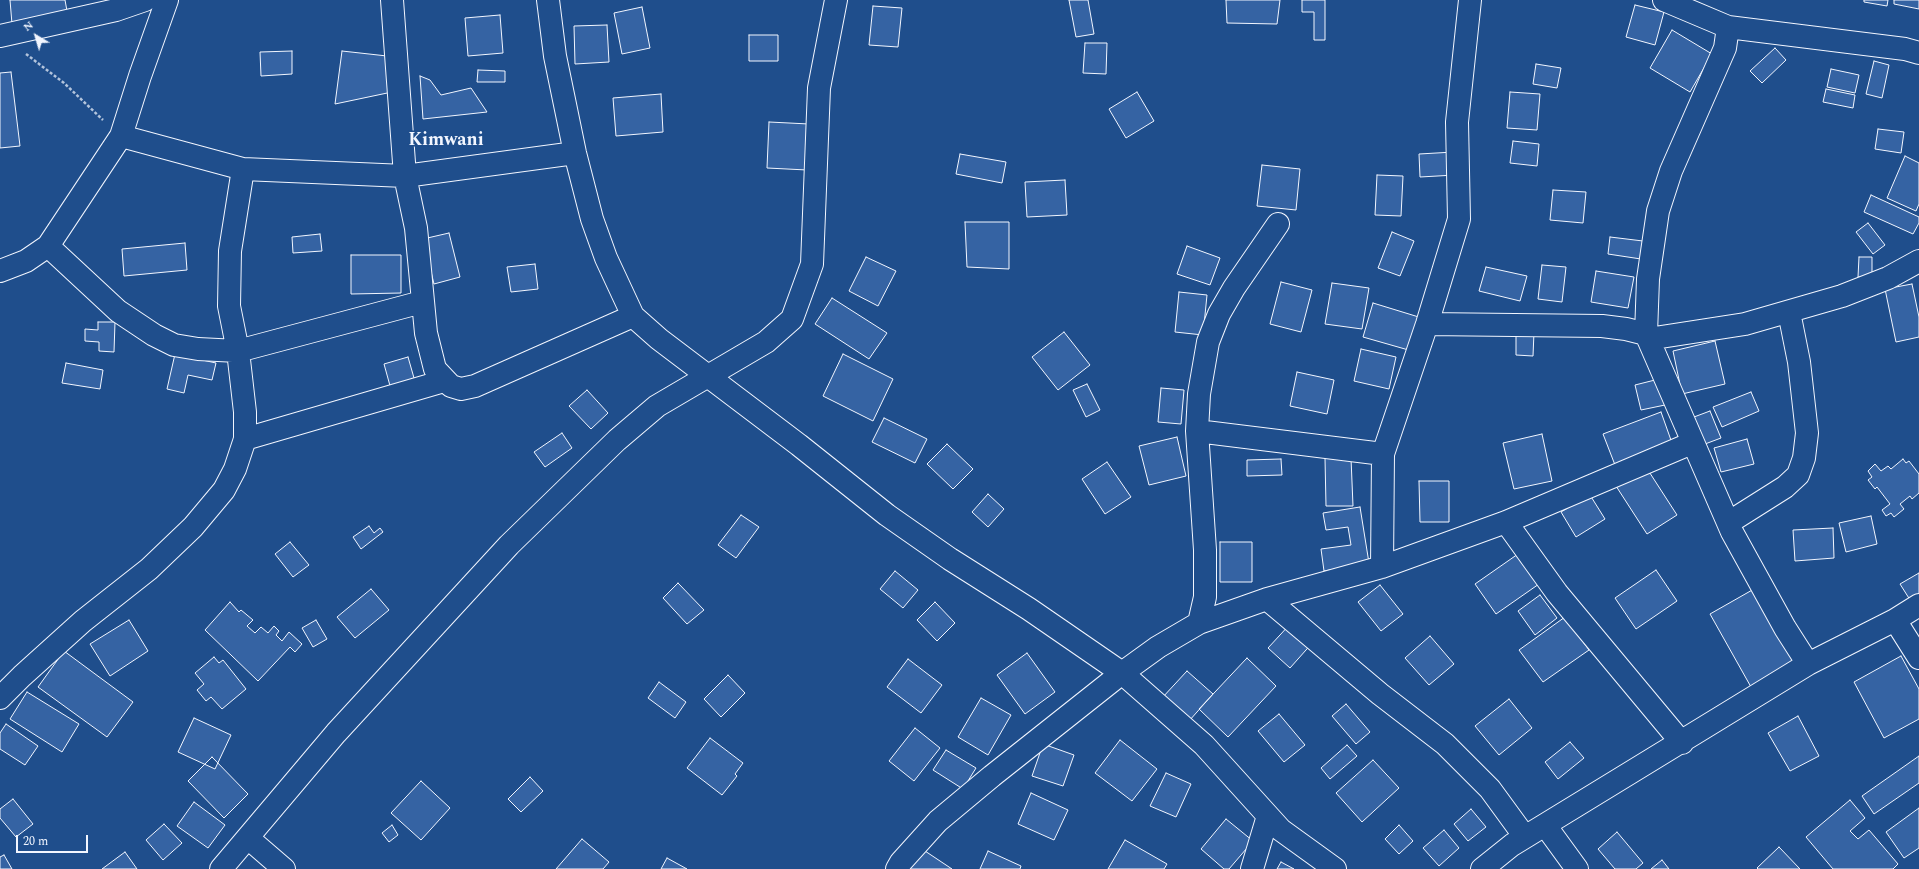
<!DOCTYPE html>
<html>
<head>
<meta charset="utf-8">
<style>
  body { margin:0 }
  #map { position:relative; width:1919px; height:869px; overflow:hidden; background:#1f4e8c; font-family:Spectral,serif }
  canvas { display:block }
  .north { position:absolute; left:16px; top:16px; width:40px; height:40px; -webkit-text-stroke:3px #1f4e8c; paint-order:stroke; rotate:322deg; font-size:11px; font-weight:700; line-height:16px; text-align:center; color:#f2f6ff }
  .north::after { content:''; display:block; margin:auto; width:14px; height:18px; background:#f2f6ff; clip-path:polygon(50% 0,100% 100%,50% 72%,0 100%) }
  .scale { position:absolute; left:16px; top:835px; width:72px; height:18px; box-sizing:border-box; border:2px solid #f2f6ff; border-top:0; padding-left:5px; font-size:12px; line-height:14px; white-space:nowrap; color:#f2f6ff; -webkit-text-stroke:3px #1f4e8c; paint-order:stroke }
</style>
</head>
<body>
<div id="map">
<canvas width="1919" height="869"></canvas>
<div class="north">N</div>
<div class="scale">20 m</div>
</div>
<script>
const g = document.querySelector('canvas').getContext('2d');
g.lineJoin = 'round';
function fillPath(path, color) { g.fillStyle = color; g.fill(path, 'evenodd'); }
const poly = rows => new Path2D(rows.map(r => 'M' + r).join(''));
function strokePath(path, color, width, dash) { g.strokeStyle = color; g.lineWidth = width; g.lineCap = dash ? 'butt' : 'round'; g.setLineDash(dash || []); g.stroke(path); }
function write(font, color, halo, rows, align = 'center') {
  g.font = font + ' Spectral,serif'; g.lineWidth = 3; g.setLineDash([]); g.textBaseline = 'middle'; g.strokeStyle = halo; g.fillStyle = color; for (const [text, x, y, turn = 0] of rows) {
    g.save(); g.translate(x, y); g.rotate((+turn || 0) * Math.PI / 180); g.textAlign = isNaN(turn) ? turn : align; if (halo) g.strokeText(text, 0, 0); g.fillText(text, 0, 0); g.restore();
  }
}
const building = poly([
  [10,0,65,0,67,11,12,24,10,0],
  [1069,0,1088,0,1094,34,1076,37,1069,0],
  [1226,0,1280,0,1277,24,1227,23,1226,0],
  [1302,0,1325,0,1325,40,1314,40,1314,12,1302,12,1302,0],
  [1864,0,1888,0,1887,6,1864,2,1864,0],
  [1894,0,1919,0,1919,9,1894,4,1894,0],
  [1635,5,1664,12,1655,45,1626,37,1635,5],
  [873,6,902,8,898,47,869,45,873,6],
  [642,7,650,48,622,54,614,13,642,7],
  [500,15,503,53,468,56,465,18,500,15],
  [607,25,609,62,575,64,574,26,607,25],
  [1672,30,1712,54,1690,92,1650,68,1672,30],
  [749,35,778,35,778,61,749,61,749,35],
  [1085,43,1107,43,1106,74,1083,73,1085,43],
  [1775,48,1786,60,1762,83,1750,71,1775,48],
  [292,51,292,74,261,76,260,52,292,51],
  [342,51,387,56,392,92,335,104,342,51],
  [1874,61,1889,65,1882,98,1866,94,1874,61],
  [1536,64,1561,68,1557,88,1533,84,1536,64],
  [1831,69,1859,75,1855,93,1827,87,1831,69],
  [478,70,505,71,505,82,477,82,478,70],
  [11,72,20,146,0,148,0,73,11,72],
  [420,76,430,80,441,95,471,88,487,112,423,119,420,76],
  [1826,89,1855,95,1853,108,1823,102,1826,89],
  [1137,92,1154,121,1126,138,1109,109,1137,92],
  [1510,92,1540,94,1537,130,1507,128,1510,92],
  [661,94,663,132,616,136,613,98,661,94],
  [769,122,809,124,807,170,767,168,769,122],
  [1878,129,1904,132,1901,153,1875,149,1878,129],
  [1513,141,1539,144,1537,166,1510,163,1513,141],
  [1454,152,1455,175,1420,177,1419,154,1454,152],
  [960,154,1006,162,1002,183,956,174,960,154],
  [1905,156,1919,163,1919,204,1916,211,1887,198,1905,156],
  [1262,165,1300,169,1296,210,1257,206,1262,165],
  [1377,175,1403,176,1401,216,1375,215,1377,175],
  [1065,180,1067,215,1027,217,1025,182,1065,180],
  [1553,190,1586,192,1583,223,1550,220,1553,190],
  [1871,195,1919,217,1919,223,1913,234,1864,212,1871,195],
  [965,222,1009,222,1009,269,967,267,965,222],
  [1868,223,1885,245,1873,254,1856,232,1868,223],
  [1392,232,1414,241,1400,276,1378,268,1392,232],
  [449,233,460,277,434,284,423,239,449,233],
  [320,234,322,251,293,253,292,237,320,234],
  [1610,237,1643,241,1641,259,1608,254,1610,237],
  [185,243,187,270,124,276,122,249,185,243],
  [1187,246,1220,258,1210,285,1177,274,1187,246],
  [351,255,401,255,401,293,351,294,351,255],
  [866,257,896,271,878,306,849,291,866,257],
  [1859,257,1872,257,1872,277,1858,277,1859,257],
  [535,264,538,289,511,292,507,267,535,264],
  [1542,265,1566,267,1562,302,1538,299,1542,265],
  [1486,267,1527,276,1520,301,1479,291,1486,267],
  [1596,271,1634,277,1628,308,1591,302,1596,271],
  [1281,282,1312,290,1301,332,1270,324,1281,282],
  [1332,283,1369,288,1362,329,1325,324,1332,283],
  [1912,284,1919,317,1919,337,1896,342,1885,289,1912,284],
  [1179,292,1207,295,1203,335,1175,332,1179,292],
  [832,298,887,333,869,359,815,324,832,298],
  [1373,303,1422,318,1412,351,1363,337,1373,303],
  [98,322,115,322,114,352,99,351,99,342,85,341,85,329,98,330,98,322],
  [1516,331,1534,332,1533,356,1516,355,1516,331],
  [1064,332,1090,365,1058,390,1032,357,1064,332],
  [1715,341,1725,384,1682,394,1673,351,1715,341],
  [1361,349,1396,357,1389,389,1354,381,1361,349],
  [175,354,216,363,212,380,188,375,184,393,167,389,175,354],
  [843,354,893,379,873,421,823,396,843,354],
  [408,357,416,385,392,393,384,364,408,357],
  [66,363,103,370,100,389,62,383,66,363],
  [1297,372,1334,380,1327,414,1290,406,1297,372],
  [1659,379,1665,405,1641,410,1635,385,1659,379],
  [1087,384,1100,410,1086,417,1073,390,1087,384],
  [1161,388,1184,390,1181,424,1158,422,1161,388],
  [587,390,608,413,591,429,569,406,587,390],
  [1751,392,1759,411,1722,427,1713,407,1751,392],
  [1710,411,1721,438,1705,444,1694,417,1710,411],
  [1661,412,1672,443,1615,465,1603,434,1661,412],
  [884,418,927,439,915,463,872,442,884,418],
  [562,433,572,448,545,467,534,452,562,433],
  [1542,434,1552,481,1514,489,1503,443,1542,434],
  [1177,437,1186,476,1149,485,1139,446,1177,437],
  [1747,439,1754,464,1721,472,1714,448,1747,439],
  [947,444,973,469,953,489,927,464,947,444],
  [1325,458,1351,458,1353,506,1326,506,1325,458],
  [1281,459,1282,475,1247,476,1247,460,1281,459],
  [1903,459,1906,463,1909,461,1919,474,1919,493,1912,499,1910,496,1900,504,1904,509,1894,517,1891,513,1886,516,1882,510,1890,504,1877,487,1875,489,1868,480,1872,477,1868,471,1875,464,1881,471,1888,466,1891,469,1903,459],
  [1107,462,1131,497,1105,514,1082,479,1107,462],
  [1646,467,1677,515,1647,534,1616,486,1646,467],
  [1419,481,1449,481,1449,522,1420,522,1419,481],
  [988,494,1004,509,988,527,972,512,988,494],
  [1590,495,1605,519,1576,537,1561,512,1590,495],
  [1360,507,1369,563,1324,571,1321,549,1351,545,1348,527,1326,530,1323,513,1360,507],
  [741,515,759,527,736,558,718,545,741,515],
  [1871,516,1877,544,1846,552,1839,523,1871,516],
  [369,526,374,533,380,528,383,532,361,549,353,537,369,526],
  [1833,528,1834,558,1795,561,1793,530,1833,528],
  [290,542,309,565,293,577,275,554,290,542],
  [1220,542,1252,542,1252,582,1220,582,1220,542],
  [1518,554,1539,584,1496,614,1475,584,1518,554],
  [1656,570,1677,601,1636,629,1615,598,1656,570],
  [895,571,918,590,903,608,880,589,895,571],
  [1919,573,1919,599,1912,603,1900,584,1919,573],
  [678,583,704,610,687,624,663,598,678,583],
  [1380,585,1403,614,1381,631,1358,602,1380,585],
  [371,589,389,610,355,638,337,617,371,589],
  [1754,589,1795,663,1751,687,1710,614,1754,589],
  [1540,595,1557,618,1535,635,1518,611,1540,595],
  [230,602,239,612,241,610,253,620,247,626,255,633,261,627,268,633,274,626,279,631,276,635,282,641,289,632,302,644,295,652,290,647,258,681,205,630,230,602],
  [935,602,955,623,937,641,917,620,935,602],
  [1565,617,1589,650,1543,682,1519,650,1565,617],
  [129,620,148,651,110,676,90,644,129,620],
  [316,620,327,639,313,647,302,628,316,620],
  [1292,622,1314,641,1290,668,1268,648,1292,622],
  [1430,636,1454,664,1429,685,1405,658,1430,636],
  [64,651,133,702,107,737,38,687,64,651],
  [1027,653,1055,692,1025,714,997,675,1027,653],
  [1901,656,1919,689,1919,719,1884,738,1854,682,1901,656],
  [214,657,219,663,223,660,246,689,222,709,211,697,206,701,197,690,204,684,195,673,214,657],
  [1247,658,1276,686,1228,737,1199,709,1247,658],
  [908,659,942,685,921,713,887,687,908,659],
  [1187,671,1213,694,1189,721,1162,698,1187,671],
  [728,675,745,693,721,717,704,699,728,675],
  [659,682,686,702,675,718,648,698,659,682],
  [27,692,79,724,62,752,10,719,27,692],
  [981,698,1011,715,988,755,958,737,981,698],
  [1509,699,1532,728,1499,755,1475,726,1509,699],
  [1346,704,1370,732,1356,744,1332,716,1346,704],
  [1279,714,1305,745,1284,762,1258,731,1279,714],
  [1798,716,1819,756,1790,771,1768,733,1798,716],
  [194,718,231,735,215,769,178,752,194,718],
  [6,724,38,746,25,765,0,749,0,733,6,724],
  [915,728,940,748,914,781,889,761,915,728],
  [710,738,743,763,735,774,737,776,722,795,687,768,710,738],
  [1120,740,1157,769,1132,801,1095,773,1120,740],
  [1570,742,1584,758,1558,779,1545,762,1570,742],
  [1043,744,1074,755,1063,786,1032,776,1043,744],
  [1347,745,1357,756,1330,779,1321,768,1347,745],
  [946,750,976,768,963,789,933,770,946,750],
  [1919,756,1919,783,1874,814,1862,796,1919,756],
  [212,757,248,794,224,818,188,781,212,757],
  [1373,760,1399,788,1362,822,1336,793,1373,760],
  [1166,773,1191,784,1176,817,1150,806,1166,773],
  [530,777,543,791,521,812,508,799,530,777],
  [421,781,450,808,421,840,391,813,421,781],
  [1031,793,1068,810,1054,840,1018,824,1031,793],
  [13,799,33,824,16,837,0,818,0,809,13,799],
  [1850,800,1865,818,1850,831,1858,839,1869,830,1898,864,1893,869,1833,869,1806,837,1850,800],
  [194,802,225,825,208,848,177,826,194,802],
  [1919,808,1919,848,1904,858,1886,832,1919,808],
  [1471,809,1486,827,1468,841,1454,824,1471,809],
  [1226,819,1253,841,1229,869,1224,869,1201,849,1226,819],
  [164,824,182,843,163,860,146,840,164,824],
  [392,825,398,835,389,842,382,833,392,825],
  [1399,825,1413,841,1399,854,1385,839,1399,825],
  [1444,830,1459,848,1439,866,1423,848,1444,830],
  [1617,832,1643,863,1636,869,1615,869,1598,849,1617,832],
  [582,839,609,862,603,869,556,869,582,839],
  [1125,840,1167,864,1164,869,1108,869,1125,840],
  [1779,847,1800,869,1758,869,1757,868,1779,847],
  [922,849,952,869,908,869,922,849],
  [988,851,1021,866,1020,869,980,869,988,851],
  [125,852,137,869,102,869,125,852],
  [4,855,12,869,0,869,0,857,4,855],
  [667,858,687,869,661,869,667,858],
  [1662,860,1669,869,1651,869,1662,860],
  [1281,862,1294,869,1277,869,1281,862]
]);
fillPath(building, '#3563a3');
strokePath(building, '#f2f6ff', 1);
const street = poly([
  [392,0,405,176,416,228,426,333,435,369,451,386,461,389,475,386,633,316],
  [548,0,555,56,575,153,592,219,606,258,633,316,659,339,799,445,887,515,950,559,1029,609,1122,673,1204,745,1281,830,1335,869],
  [1664,0,1728,27,1905,49,1919,53],
  [1728,27,1725,48,1671,171,1658,211,1648,279,1646,334,1732,532,1785,628,1808,664],
  [0,36,116,10,145,0],
  [121,136,243,169,405,176,575,153],
  [48,246,118,311,154,335,174,345,198,349,238,351,422,302],
  [0,271,26,261,48,246,121,136,140,76,167,0],
  [1427,324,1602,326,1626,329,1646,334],
  [1648,339,1745,324,1842,296,1888,278,1919,261],
  [1197,431,1383,454],
  [245,439,444,381],
  [1506,522,1557,593,1682,743],
  [1728,523,1785,487,1798,475,1804,458,1807,433,1799,362,1789,312],
  [1382,567,1383,454,1427,324,1459,219,1457,122,1470,0],
  [1267,599,1380,694,1445,744,1490,789,1525,837],
  [1895,620,1919,658],
  [1199,623,1205,597,1205,550,1197,431,1199,394,1208,342,1219,314,1234,288,1278,224],
  [0,698,22,676,83,621,149,569,193,527,224,490,235,469,245,439,245,412,238,351,229,306,230,251,243,169],
  [1545,825,1577,869],
  [248,838,284,869],
  [221,869,336,733,509,545,617,440,657,406,766,342,792,319,812,264,819,88,836,0],
  [897,869,901,862,938,821,992,776,1122,673,1158,647,1199,623,1267,599,1382,567,1506,522,1692,443],
  [1252,869,1268,816],
  [1482,869,1512,845,1808,664,1895,620,1919,605]
]);
strokePath(street, '#f2f6ff', 24);
strokePath(poly([
  [26,54,64,83,103,120]
]), '#b3c4dc', 2.5, [3, 2]);
strokePath(street, '#1f4e8c', 22);
write('bold 18px', '#f2f6ff', '#1f4e8c', [
  ["Kimwani",446,141]
]);
</script>
</body>
</html>
